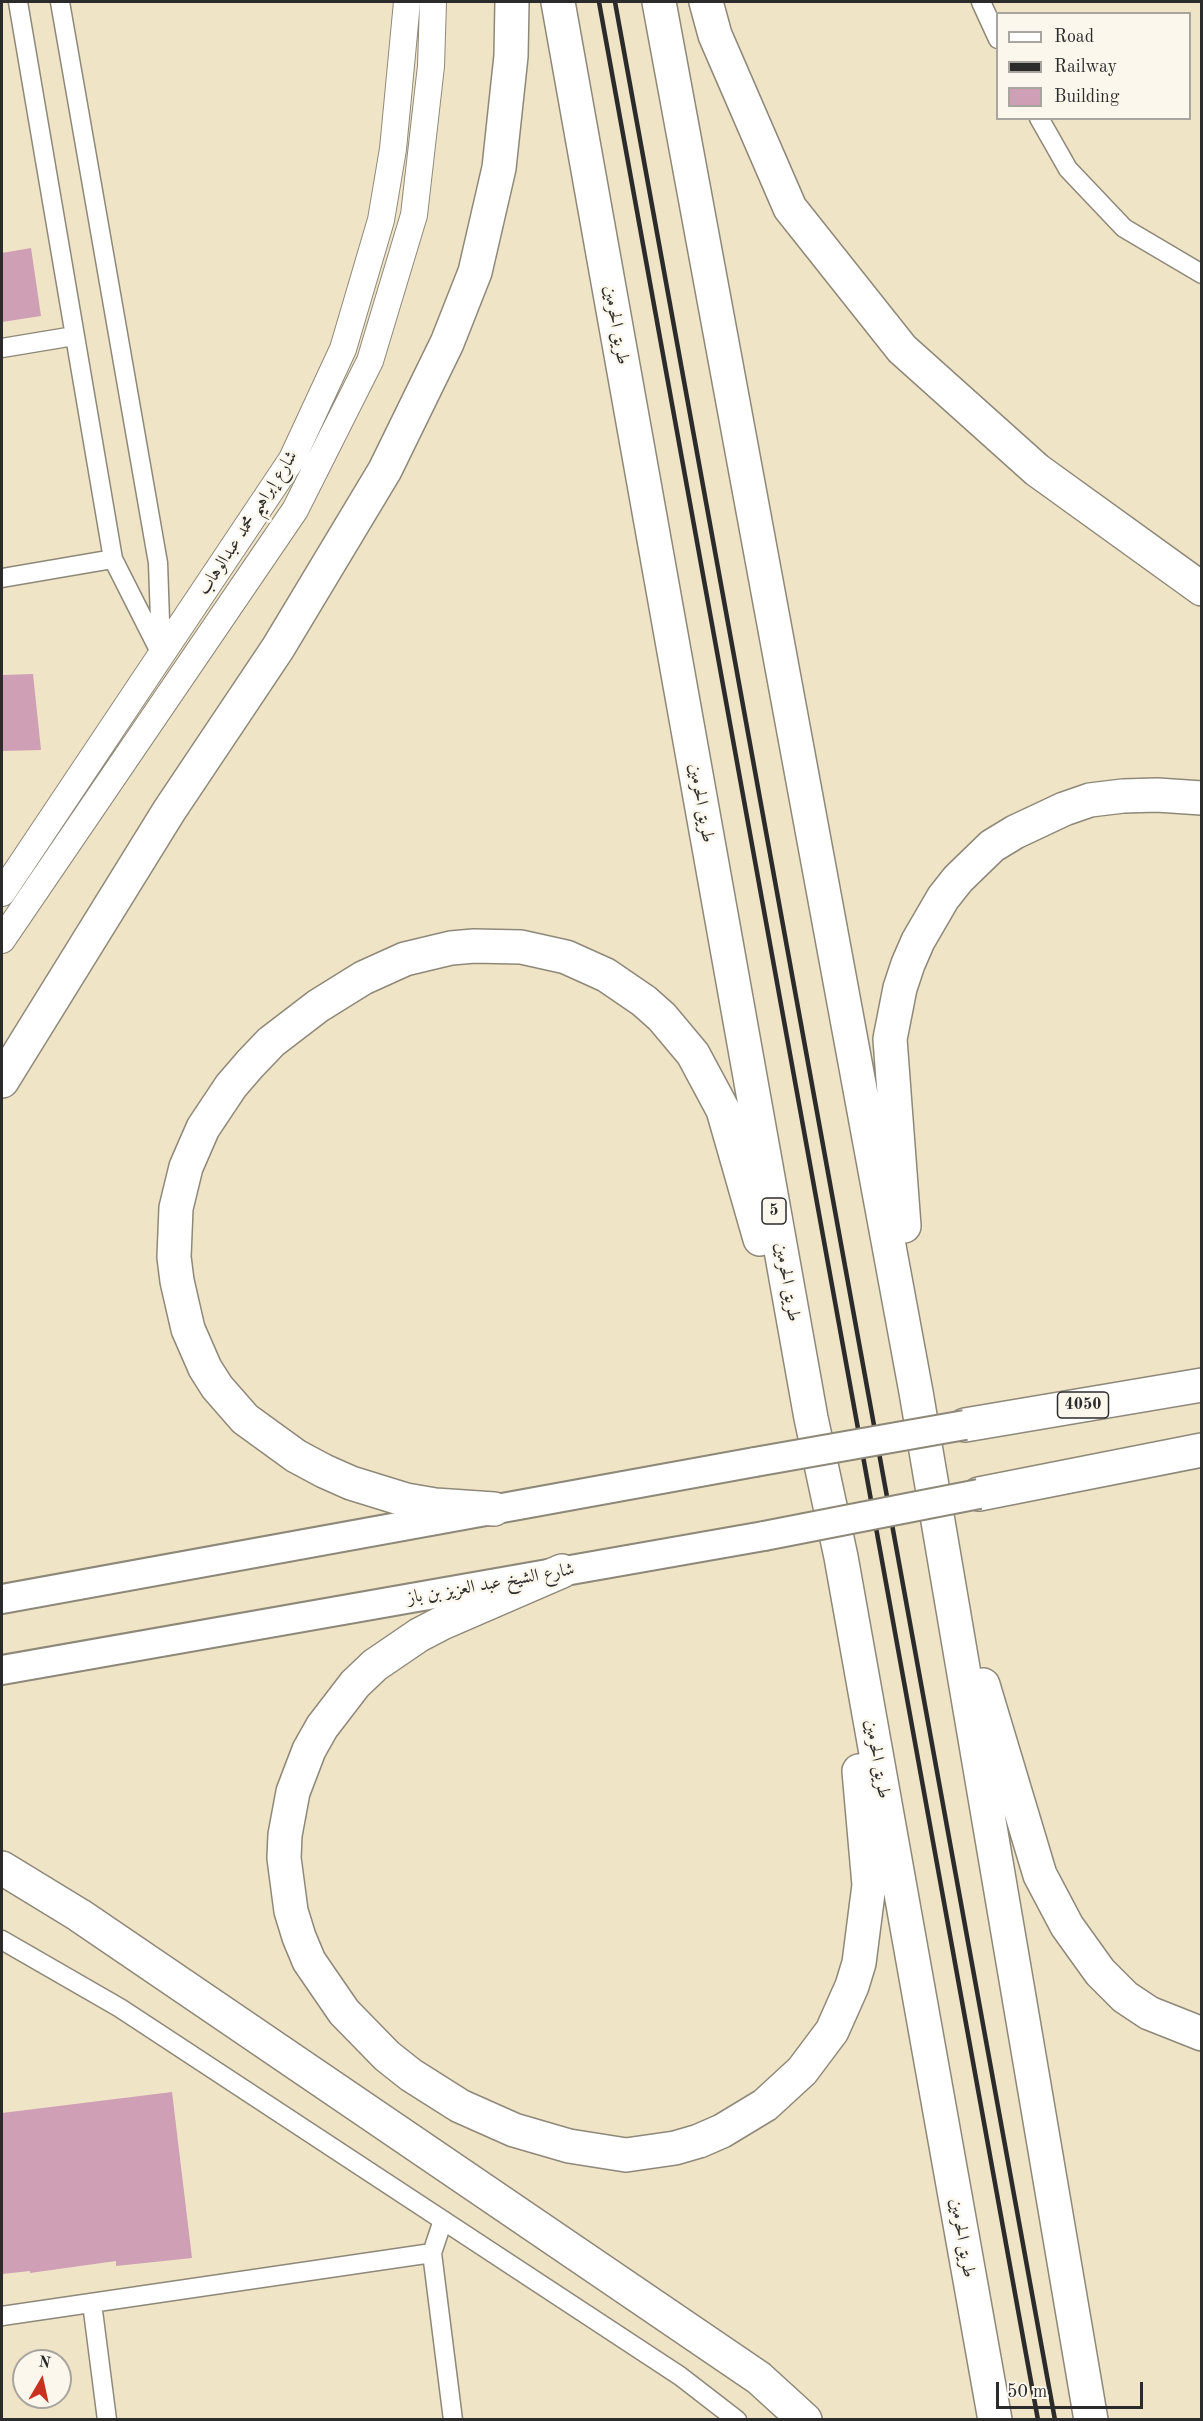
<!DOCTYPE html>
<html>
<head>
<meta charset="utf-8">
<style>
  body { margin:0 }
  #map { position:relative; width:1203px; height:2421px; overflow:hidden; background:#f0e4c7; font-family:"Old Standard TT",serif }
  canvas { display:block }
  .frame { position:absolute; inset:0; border:3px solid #2b2b2b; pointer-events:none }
  .legend { position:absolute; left:996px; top:12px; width:195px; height:108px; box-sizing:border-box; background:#fbf7ec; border:2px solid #a8a59f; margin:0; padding:8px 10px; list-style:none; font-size:18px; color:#2b2b2b }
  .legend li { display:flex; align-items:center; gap:12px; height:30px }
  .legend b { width:30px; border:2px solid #a8a59f }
  .north { position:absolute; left:12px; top:2349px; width:60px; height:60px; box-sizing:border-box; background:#fbf7ec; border:2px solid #a8a59f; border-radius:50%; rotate:9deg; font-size:16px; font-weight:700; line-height:24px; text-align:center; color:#2b2b2b }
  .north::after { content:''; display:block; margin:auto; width:21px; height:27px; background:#c8321e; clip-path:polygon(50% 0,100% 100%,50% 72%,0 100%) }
  .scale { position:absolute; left:996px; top:2382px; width:147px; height:27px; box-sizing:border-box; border:3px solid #2b2b2b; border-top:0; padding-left:8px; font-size:18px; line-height:21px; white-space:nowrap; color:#2b2b2b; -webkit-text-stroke:4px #fbf7ec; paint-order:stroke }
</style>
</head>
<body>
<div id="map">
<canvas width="1203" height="2421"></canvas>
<div class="frame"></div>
<ul class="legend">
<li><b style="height:8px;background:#fff"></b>Road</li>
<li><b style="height:8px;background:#2b2b2b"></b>Railway</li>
<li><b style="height:16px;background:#ce9fb5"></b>Building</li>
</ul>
<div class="north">N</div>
<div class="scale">50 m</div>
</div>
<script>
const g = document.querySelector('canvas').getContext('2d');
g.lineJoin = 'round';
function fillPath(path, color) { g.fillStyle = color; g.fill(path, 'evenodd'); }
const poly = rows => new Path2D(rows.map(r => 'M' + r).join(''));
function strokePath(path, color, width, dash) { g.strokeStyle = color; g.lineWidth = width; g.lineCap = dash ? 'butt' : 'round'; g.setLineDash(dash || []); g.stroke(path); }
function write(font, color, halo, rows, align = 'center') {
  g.font = font + ' "Old Standard TT",Amiri,serif'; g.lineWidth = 5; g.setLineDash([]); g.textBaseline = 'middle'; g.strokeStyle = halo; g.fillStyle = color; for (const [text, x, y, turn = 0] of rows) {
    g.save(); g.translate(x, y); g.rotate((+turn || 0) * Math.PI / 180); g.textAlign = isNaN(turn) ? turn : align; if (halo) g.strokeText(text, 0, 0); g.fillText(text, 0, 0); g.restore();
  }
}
fillPath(poly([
  [31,248,41,316,2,322,2,253],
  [33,674,41,750,2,751,2,675],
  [172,2092,192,2258,116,2266,116,2261,30,2273,30,2271,2,2274,2,2113]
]), '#ce9fb5');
const street = poly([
  [18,2,113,559,161,654],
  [60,2,158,563,161,649],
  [981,2,998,39],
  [1039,118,1068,169,1124,228,1202,274],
  [2,348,74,336],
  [2,578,113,559],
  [2,1940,120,2008,680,2376,737,2420],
  [443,2220,432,2253,453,2420],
  [92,2303,107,2420],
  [2,2316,432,2253]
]);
const secondary = poly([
  [2,893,292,459,343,349,381,220,393,149,407,2],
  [2,940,295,510,370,361,414,215,431,66,433,2]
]);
const primary = poly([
  [2,1599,755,1462],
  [2,1670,764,1536]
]);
const highway = poly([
  [558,2,811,1418,841,1557,995,2420],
  [659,2,916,1392,1091,2420],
  [706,2,715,35,790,208,902,349,1037,470,1202,589],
  [2,1081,169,811,278,648,385,470,447,343,475,272,499,168,511,56,512,2],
  [904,1226,890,1039,900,988,908,964,918,941,943,898,958,879,992,846,1015,832,1064,809,1090,800,1123,796,1157,795,1202,798],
  [965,1425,1202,1385],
  [979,1494,1202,1450],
  [494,1509,435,1505,406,1500,351,1483,324,1471,296,1456,245,1419,217,1387,205,1368,188,1329,177,1281,174,1257,176,1208,186,1167,203,1128,231,1086,250,1064,271,1042,318,1006,363,978,405,959,451,948,474,946,521,947,566,957,606,975,644,1001,662,1017,693,1054,723,1110,760,1239],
  [562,1571,442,1623,419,1635,375,1665,355,1684,322,1727,309,1750,293,1792,285,1835,284,1858,291,1911,299,1937,309,1961,344,2012,387,2056,411,2075,460,2106,514,2130,569,2146,626,2155,675,2148,699,2141,722,2131,765,2105,802,2071,832,2031,852,1986,859,1963,869,1885,859,1771],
  [983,1685,1040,1875,1067,1926,1100,1972,1125,1997,1149,2013,1202,2034],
  [2,1868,79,1915,759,2378,805,2420]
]);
strokePath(street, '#8e8879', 21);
strokePath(secondary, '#8e8879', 28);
strokePath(primary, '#8e8879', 32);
strokePath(highway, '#8e8879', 36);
strokePath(street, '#fff', 18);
strokePath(secondary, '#fff', 26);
strokePath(primary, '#fff', 28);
strokePath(highway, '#fff', 33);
strokePath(poly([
  [599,2,1038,2420],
  [615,2,1055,2420]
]), '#2b2b2b', 4.5);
const primaryBridge = poly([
  [755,1462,965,1425],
  [764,1536,979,1494]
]);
strokePath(primaryBridge, '#8e8879', 32, []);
strokePath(primaryBridge, '#fff', 28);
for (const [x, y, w] of [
  [774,1211,24],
  [1083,1405,51]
]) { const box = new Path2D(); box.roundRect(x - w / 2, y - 13, w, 26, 4.5); g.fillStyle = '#fbf7ec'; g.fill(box); strokePath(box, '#2b2b2b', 1.5); }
write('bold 16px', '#2b2b2b', null, [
  ["5",774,1211],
  ["4050",1083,1405]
]);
write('18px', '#2b2b2b', '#fbf7ec', [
  ["طريق الحرمين",616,325,80],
  ["شارع إبراهيم محمد عبدالوهاب",248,523,-57],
  ["طريق الحرمين",701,803,80],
  ["طريق الحرمين",787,1282,80],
  ["شارع الشيخ عبد العزيز بن باز",491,1584,-10],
  ["طريق الحرمين",877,1759,80],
  ["طريق الحرمين",962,2238,80]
]);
</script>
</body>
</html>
